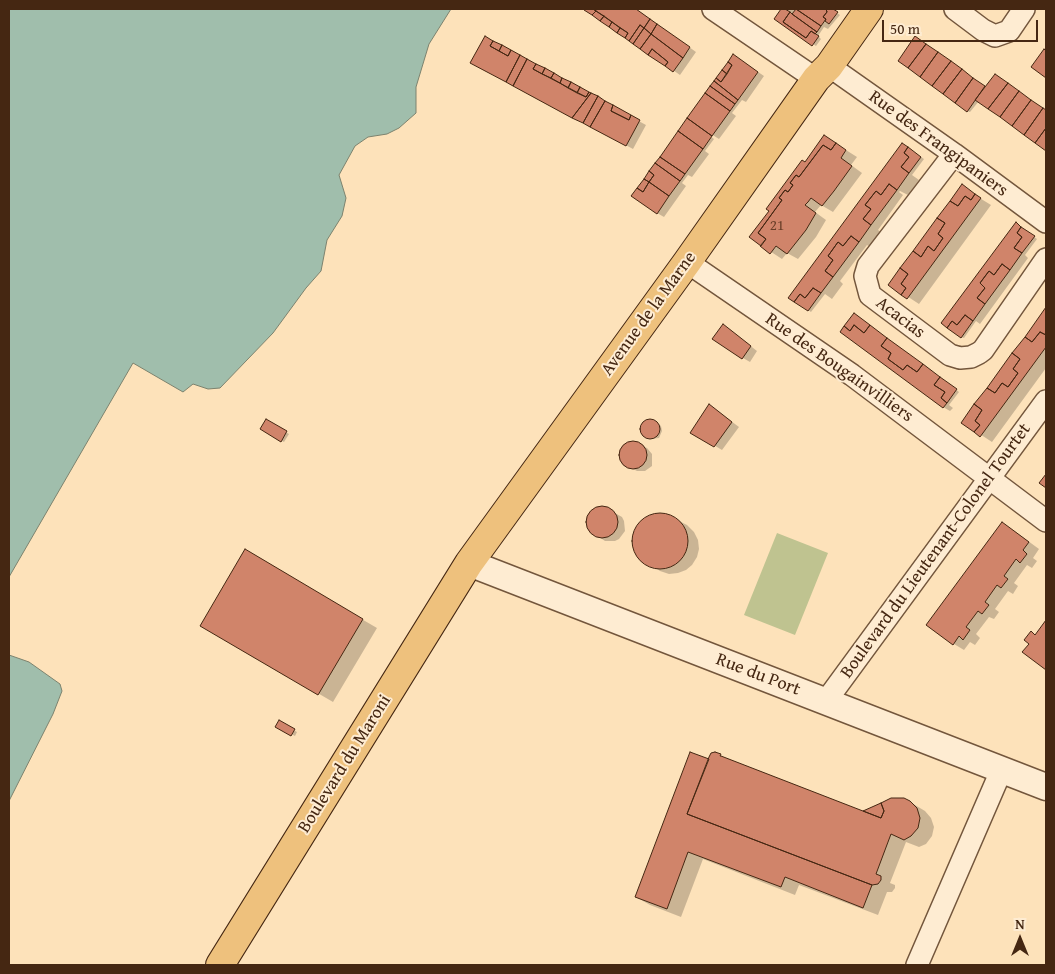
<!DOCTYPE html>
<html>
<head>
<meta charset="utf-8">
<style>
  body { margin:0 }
  #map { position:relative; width:1055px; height:974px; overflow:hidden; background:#fde2ba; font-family:"Gentium Book Plus",serif }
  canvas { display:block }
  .frame { position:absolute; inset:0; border:10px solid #452712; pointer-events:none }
  .north { position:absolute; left:995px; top:914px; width:50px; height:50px; -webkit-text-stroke:4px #feecd2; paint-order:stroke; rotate:0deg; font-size:14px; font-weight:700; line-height:20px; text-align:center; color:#452712 }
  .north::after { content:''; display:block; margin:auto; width:18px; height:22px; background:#452712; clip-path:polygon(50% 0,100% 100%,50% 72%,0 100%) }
  .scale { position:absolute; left:882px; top:20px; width:156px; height:22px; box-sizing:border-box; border:2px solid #452712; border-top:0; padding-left:6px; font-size:15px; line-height:18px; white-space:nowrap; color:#452712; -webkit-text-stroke:4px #feecd2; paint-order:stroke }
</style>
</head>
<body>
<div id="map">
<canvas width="1055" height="974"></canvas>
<div class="frame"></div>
<div class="north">N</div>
<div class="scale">50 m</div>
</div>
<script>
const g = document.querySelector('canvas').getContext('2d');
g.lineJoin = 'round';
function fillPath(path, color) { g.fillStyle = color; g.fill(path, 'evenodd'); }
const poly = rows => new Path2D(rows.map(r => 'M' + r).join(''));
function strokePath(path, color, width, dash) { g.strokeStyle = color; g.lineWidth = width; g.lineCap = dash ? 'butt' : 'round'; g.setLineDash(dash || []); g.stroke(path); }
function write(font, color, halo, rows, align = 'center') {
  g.font = font + ' "Gentium Book Plus",serif'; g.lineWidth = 4; g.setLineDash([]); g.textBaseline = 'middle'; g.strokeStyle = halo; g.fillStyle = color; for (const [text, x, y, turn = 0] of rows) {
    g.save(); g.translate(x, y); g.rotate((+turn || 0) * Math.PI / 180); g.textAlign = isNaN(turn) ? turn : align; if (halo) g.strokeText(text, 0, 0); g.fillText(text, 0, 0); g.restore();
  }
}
fillPath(poly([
  [777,533,828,553,795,635,744,615]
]), '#bfc390');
const water = poly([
  [9,9,451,9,429,44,416,87,416,113,399,128,387,134,368,137,355,146,339,175,346,198,342,216,327,240,321,271,306,288,273,333,220,388,208,389,193,384,183,392,133,363,9,577,9,9],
  [9,655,29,662,60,684,62,691,53,714,9,801,9,655]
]);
fillPath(water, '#a0beac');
strokePath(water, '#7c826e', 1);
fillPath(poly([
  [585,9,636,9,696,52,680,75],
  [783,9,831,9,840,15,828,29,824,27,818,36,821,39,816,46,776,18],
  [485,38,646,125,633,149,472,62],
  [918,39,986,88,1022,94,1046,111,1046,149,979,101,970,112,967,111],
  [733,55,764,76,746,102,742,100,732,113,736,116,719,139,711,134,710,136,714,139,705,151,709,154,692,177,688,175,682,183,686,186,664,217,657,213],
  [902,144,924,159,912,175,919,180,908,195,900,191,899,192,903,195,878,230,881,232,870,247,867,245,840,281,843,284,832,299,825,294,811,312,808,310],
  [838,145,857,157,851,165,862,173,833,212,821,205,815,212,826,220,816,237,798,259,787,253,782,259,762,246,805,163],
  [978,197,991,205,919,304,890,285],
  [1016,224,1037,239,1025,255,1028,258,980,324,976,321,964,338,961,337],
  [1046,309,1046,368,992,442,963,423],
  [730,330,757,351,750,362,743,358],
  [946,382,959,392,949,405,953,408,950,411,943,407],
  [716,410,739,427,722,450,692,432],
  [647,420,653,420,661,426,662,431,659,438,650,439,642,433,641,427],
  [266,421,289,434,284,442,262,429],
  [635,442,647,448,652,454,652,466,645,471,637,471,625,465,621,458,621,450,627,444],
  [606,508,622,517,624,521,625,531,619,539,615,541,605,541,589,530,587,520,589,516,596,509],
  [658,514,667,515,687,525,694,532,698,540,699,549,697,557,692,565,686,570,678,573,669,574,660,571,642,559,637,552,634,544,634,536,643,521,650,516],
  [1013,530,1039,549,1033,558,1037,561,1032,568,1027,565,1014,583,1018,586,1013,594,1008,591,995,609,999,612,994,619,989,617,976,634,980,638,975,645,970,642,964,650,954,644],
  [245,551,377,628,333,702,201,625],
  [279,722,297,732,295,736,277,726],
  [718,754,733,762,863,812,891,800,910,802,925,811,931,818,934,827,932,836,926,844,919,847,906,842,890,883,895,885,895,888,892,892,887,892,878,915,799,885,795,895,703,859,681,917,650,905,636,897,709,761]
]), '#0003');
const building = poly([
  [585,9,593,9,596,11,592,15,584,10,585,9],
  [593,9,636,9,650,19,644,28,640,25,629,41,625,38,628,33,593,9],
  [781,9,785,9,790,12,783,22,806,38,811,31,819,36,812,46,774,19,781,9],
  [796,9,826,9,827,12,823,17,826,19,821,26,796,9],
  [796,9,821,26,817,32,792,14,796,9],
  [826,9,833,9,838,12,829,24,825,21,826,19,823,17,827,12,826,9],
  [596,11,604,16,600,21,592,15,596,11],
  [790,12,792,14,817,32,815,34,811,31,806,38,783,22,790,12],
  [604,16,612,22,609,27,600,21,604,16],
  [650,19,657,24,651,34,644,28,650,19],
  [612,22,620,28,617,33,609,27,612,22],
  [657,24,690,47,683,58,651,34,657,24],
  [640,25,644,28,633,44,629,41,640,25],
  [620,28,628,33,625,38,617,33,620,28],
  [644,28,651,34,640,49,633,44,644,28],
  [651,34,683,58,673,72,665,66,668,62,652,49,648,55,640,49,651,34],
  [485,36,493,41,490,46,508,56,511,50,520,55,506,82,470,63,485,36],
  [915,36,926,44,908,68,898,61,915,36],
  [493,41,502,45,499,51,490,46,493,41],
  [926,44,938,52,920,77,908,68,926,44],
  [502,45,511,50,508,56,499,51,502,45],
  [652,49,668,62,665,66,648,55,652,49],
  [1044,49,1046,51,1046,78,1031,67,1044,49],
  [938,52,951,61,932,86,920,77,938,52],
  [733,54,758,72,738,100,714,81,716,78,721,82,732,65,728,62,733,54],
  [520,55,527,59,513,86,506,82,520,55],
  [527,59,536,64,533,69,586,97,589,92,591,93,572,118,513,86,527,59],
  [951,61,962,69,943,94,932,86,951,61],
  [728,62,732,65,727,74,722,70,728,62],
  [536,64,545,68,542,74,533,69,536,64],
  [545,68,554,73,551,78,542,74,545,68],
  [962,69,973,78,955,103,943,94,962,69],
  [722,70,727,74,721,82,716,78,722,70],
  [554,73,562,78,560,83,551,78,554,73],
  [995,74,1008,83,988,109,975,100,995,74],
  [562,78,571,82,568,88,560,83,562,78],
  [973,78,985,86,967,112,955,103,973,78],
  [714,81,738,100,735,104,710,86,714,81],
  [571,82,580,87,577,93,568,88,571,82],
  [1008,83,1019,91,1000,117,988,109,1008,83],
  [710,86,735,104,730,111,705,93,710,86],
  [580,87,589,92,586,97,577,93,580,87],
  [1019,91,1031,100,1012,126,1000,117,1019,91],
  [591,93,598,96,583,123,572,118,591,93],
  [705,93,730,111,712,136,687,118,705,93],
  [598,96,605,101,590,127,583,123,598,96],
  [1031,100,1043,108,1024,135,1012,126,1031,100],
  [605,101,613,105,611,111,629,120,631,115,640,120,626,146,590,127,605,101],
  [613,105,631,115,629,120,611,111,613,105],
  [1043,108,1046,110,1046,128,1035,143,1024,135,1043,108],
  [687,118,712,136,703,149,678,131,687,118],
  [1046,128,1046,151,1035,143,1046,128],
  [678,131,703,149,685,174,660,157,678,131],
  [824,135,836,143,831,150,823,145,799,177,796,175,790,183,793,185,788,192,785,190,779,198,782,200,758,233,766,239,761,246,749,237,769,211,766,209,802,160,805,162,824,135],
  [836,143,846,150,841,158,852,166,834,191,822,206,811,198,808,202,805,205,816,213,806,230,787,254,776,246,770,254,760,246,766,239,758,233,782,200,779,198,785,190,788,192,793,185,790,183,796,175,799,177,823,145,831,150,836,143],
  [902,143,908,147,904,153,909,157,901,167,909,173,897,190,889,184,881,195,876,191,865,205,871,209,863,219,871,225,859,242,851,236,843,246,838,242,828,256,833,260,825,271,833,277,821,293,813,288,805,298,800,294,794,302,788,298,902,143],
  [908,147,921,157,909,173,901,167,909,157,904,153,908,147],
  [660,157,685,174,680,181,655,163,660,157],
  [655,163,680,181,669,196,649,182,654,175,649,171,655,163],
  [649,171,654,175,649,182,644,179,649,171],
  [644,179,649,182,643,192,637,188,644,179],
  [649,182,669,196,657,214,631,196,637,188,643,192,649,182],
  [889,184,897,190,871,225,863,219,871,209,865,205,876,191,881,195,889,184],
  [962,184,975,194,971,200,965,196,958,206,950,201,962,184],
  [975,194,981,198,907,299,901,295,906,288,901,284,908,274,900,268,913,251,921,257,928,246,934,251,943,238,938,234,945,223,937,218,950,201,958,206,965,196,971,200,975,194],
  [937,218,945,223,938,234,943,238,934,251,928,246,921,257,913,251,937,218],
  [1016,222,1021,227,1017,233,1022,237,1014,248,1022,253,1010,270,1002,264,994,275,989,271,980,283,985,288,977,298,985,304,973,321,965,315,957,325,952,321,947,328,941,323,1016,222],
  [1021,227,1035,236,1022,253,1014,248,1022,237,1017,233,1021,227],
  [851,236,859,242,833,277,825,271,833,260,828,256,838,242,843,246,851,236],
  [1002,264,1010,270,985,304,977,298,985,288,980,283,989,271,994,275,1002,264],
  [900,268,908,274,901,284,906,288,901,295,888,285,900,268],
  [813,288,821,293,808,311,794,302,800,294,805,298,813,288],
  [1046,307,1046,335,1040,332,1032,342,1025,337,1046,307],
  [854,313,870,325,864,333,854,325,850,331,844,326,854,313],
  [965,315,973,321,961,338,947,328,952,321,957,325,965,315],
  [723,324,751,346,742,359,712,339,723,324],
  [854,325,864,333,870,325,887,338,881,346,891,353,888,359,903,370,907,365,917,372,923,364,940,377,934,385,945,392,941,398,947,403,943,408,840,332,844,326,850,331,854,325],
  [1040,332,1046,335,1046,347,980,437,974,432,980,425,975,421,982,410,974,404,987,388,995,393,1002,383,1008,387,1018,373,1013,369,1020,359,1012,353,1025,337,1032,342,1040,332],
  [887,338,923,364,917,372,907,365,903,370,888,359,891,353,881,346,887,338],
  [1012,353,1020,359,1013,369,1018,373,1008,387,1002,383,995,393,987,388,1012,353],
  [940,377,957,389,947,403,941,398,945,392,934,385,940,377],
  [709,404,732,422,714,447,690,433,709,404],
  [974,404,982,410,975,421,980,425,974,432,961,423,974,404],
  [266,419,287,431,281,442,260,429,266,419],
  '640 429a10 10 0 1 1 20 0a10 10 0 1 1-20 0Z',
  '619 455a14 14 0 1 1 28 0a14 14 0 1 1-28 0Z',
  [1046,474,1046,488,1039,483,1046,474],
  '586 522a16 16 0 1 1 32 0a16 16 0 1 1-32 0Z',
  '632 541a28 28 0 1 1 56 0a28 28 0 1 1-56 0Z',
  [1002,522,1029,542,1023,550,1027,554,1020,563,1016,559,1004,576,1008,579,1001,588,997,585,985,602,989,605,982,614,978,611,966,627,970,630,963,640,959,636,953,645,926,625,1002,522],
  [245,549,363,619,318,695,200,626,245,549],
  [1046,620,1046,670,1022,652,1029,644,1024,640,1031,631,1035,635,1046,620],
  [279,720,295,729,291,736,275,727,279,720],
  [690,752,709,759,687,814,872,885,863,908,785,877,781,887,688,852,667,909,635,897,690,752],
  [715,752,721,754,720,756,721,756,881,818,884,811,881,803,891,798,904,798,910,801,917,808,920,818,918,828,911,836,904,840,891,834,876,874,881,876,881,880,878,884,872,885,687,814,709,757,711,753,715,752],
  [881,803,884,811,881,818,863,811,881,803]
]);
fillPath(building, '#d0846a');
strokePath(building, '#452712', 1);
const minor = poly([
  [713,9,816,79],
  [955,9,983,30,995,36,1009,31,1024,9],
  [829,66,954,154,1046,222],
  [954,154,868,266,865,276,870,295,950,355,960,358,971,357,979,353,983,350,1046,259],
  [687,262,852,375,1046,521],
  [826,701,1046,401],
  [917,965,1001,771]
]);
const tertiary = poly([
  [469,563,1046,787]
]);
const primary = poly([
  [220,965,469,563,687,262,816,79,829,66,869,9]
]);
strokePath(minor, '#73563c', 24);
strokePath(tertiary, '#73563c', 29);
strokePath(primary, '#452712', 30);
strokePath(minor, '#feecd2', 21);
strokePath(tertiary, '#feecd2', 26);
strokePath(primary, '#eec17d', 28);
write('15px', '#683e28', null, [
  ["21",777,226]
]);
write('18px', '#452712', '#feecd2', [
  ["Rue des Frangipaniers",938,144,36],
  ["Avenue de la Marne",649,314,-54],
  ["Acacias",900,318,37],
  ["Rue des Bougainvilliers",839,368,35],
  ["Boulevard du Lieutenant-Colonel Tourtet",936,551,-54],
  ["Rue du Port",758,675,21],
  ["Boulevard du Maroni",345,764,-58]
]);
</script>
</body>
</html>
